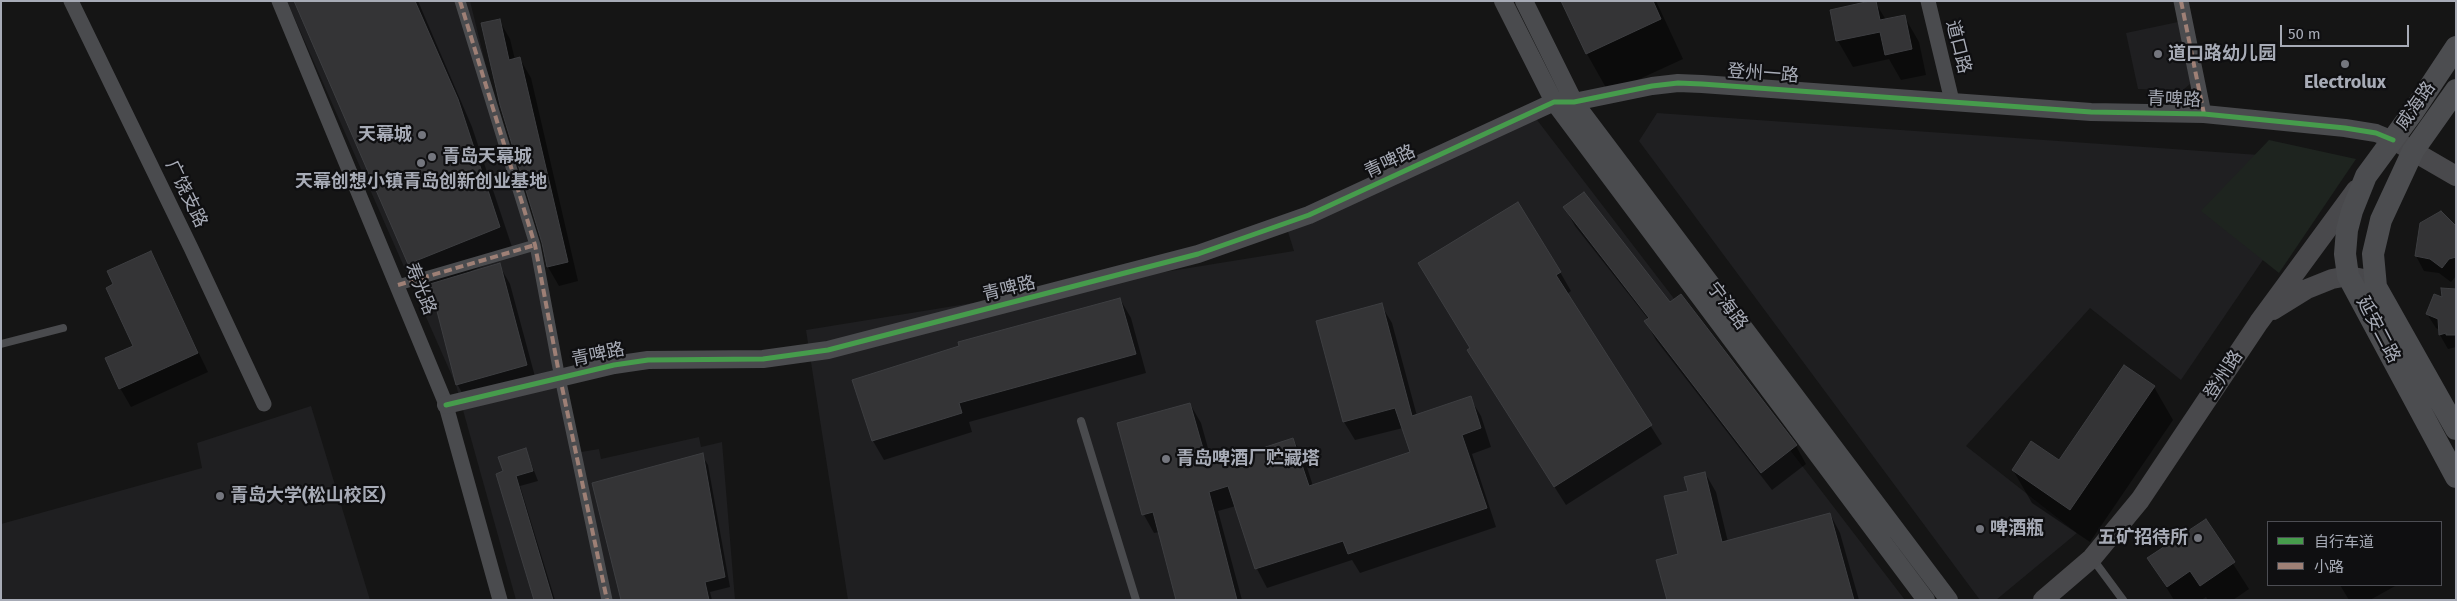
<!DOCTYPE html>
<html>
<head>
<meta charset="utf-8">
<style>
  body { margin:0 }
  #map { position:relative; width:2457px; height:601px; overflow:hidden; background:#151515; font-family:"Fira Sans","Noto Sans SC",sans-serif }
  canvas { display:block }
  .frame { position:absolute; inset:0; border:2px solid #a7abb6; pointer-events:none }
  .legend { position:absolute; left:2267px; top:521px; width:175px; height:65px; box-sizing:border-box; background:#0f0f11; border:1px solid #4c4d53; margin:0; padding:6px 9px; list-style:none; font-size:15px; color:#a7abb6 }
  .legend li { display:flex; align-items:center; gap:10px; height:25px }
  .legend b { width:25px; border:1px solid #4c4d53 }
  .scale { position:absolute; left:2280px; top:25px; width:129px; height:22px; box-sizing:border-box; border:2px solid #a7abb6; border-top:0; padding-left:6px; font-size:15px; line-height:18px; white-space:nowrap; color:#a7abb6; -webkit-text-stroke:4px #0f0f11; paint-order:stroke }
</style>
</head>
<body>
<div id="map">
<canvas width="2457" height="601"></canvas>
<div class="frame"></div>
<ul class="legend">
<li><b style="height:6px;background:#469c4c"></b>自行车道</li>
<li><b style="height:6px;background:#9e8076"></b>小路</li>
</ul>
<div class="scale">50 m</div>
</div>
<script>
const g = document.querySelector('canvas').getContext('2d');
g.lineJoin = 'round';
function fillPath(path, color) { g.fillStyle = color; g.fill(path, 'evenodd'); }
const poly = rows => new Path2D(rows.map(r => 'M' + r).join(''));
function strokePath(path, color, width, dash) { g.strokeStyle = color; g.lineWidth = width; g.lineCap = dash ? 'butt' : 'round'; g.setLineDash(dash || []); g.stroke(path); }
function write(font, color, halo, rows, align = 'center') {
  g.font = font + ' "Fira Sans","Noto Sans SC",sans-serif'; g.lineWidth = 4.5; g.setLineDash([]); g.textBaseline = 'middle'; g.strokeStyle = halo; g.fillStyle = color; for (const [text, x, y, turn = 0] of rows) {
    g.save(); g.translate(x, y); g.rotate((+turn || 0) * Math.PI / 180); g.textAlign = isNaN(turn) ? turn : align; if (halo) g.strokeText(text, 0, 0); g.fillText(text, 0, 0); g.restore();
  }
}
fillPath(poly([
  [287,1,470,1,581,452,599,449,601,459,699,437,701,447,722,442,735,600,516,600,456,385],
  [2178,22,2190,75,2190,84,2182,91,2138,89,2126,33],
  [1657,113,2331,160,2181,380,2090,308,1966,446,2077,533,1996,600,1980,600,1639,141],
  [1534,116,1905,600,848,600,806,330,1294,251,1283,216],
  [311,406,370,600,1,600,1,524,202,468,197,443]
]), '#1f1f21');
fillPath(poly([
  [2269,140,2356,159,2279,273,2201,211]
]), '#1e241f');
fillPath(poly([
  [295,1,418,1,472,127,514,253,471,271,471,273,499,265,510,284,537,384,468,403,457,384,432,287,424,290,409,264],
  [1562,1,1656,1,1683,59,1609,93,1587,54],
  [1875,2,1886,20,1904,16,1919,42,1926,75,1901,80,1889,59,1853,67,1838,41,1831,11],
  [499,20,510,39,515,60,520,59,531,78,578,281,559,286,548,267],
  [1565,208,1670,304,1681,295,1796,446,1806,464,1772,490,1656,340,1646,322,1649,320,1575,226],
  [2453,225,2456,225,2456,276,2451,282,2439,273,2424,271,2416,256],
  [150,252,208,372,131,407,120,388,134,346,115,285],
  [1560,272,1571,291,1567,294,1662,444,1566,505,1479,369,1471,348,1430,282],
  [2456,291,2456,347,2448,349,2440,335,2440,330,2436,328,2427,314],
  [1120,299,1131,318,1146,373,969,422,972,432,884,460,873,441,961,347],
  [1381,305,1392,323,1417,416,1470,398,1481,416,1491,447,1472,454,1496,527,1360,573,1352,560,1267,588,1257,569,1236,506,1218,511,1242,600,1177,600,1159,532,1154,533,1144,515,1190,404,1201,423,1213,466,1293,439,1304,458,1313,486,1412,453,1403,428,1355,440,1344,422],
  [2154,387,2173,420,2090,542,2032,503,2013,470,2059,462],
  [526,450,538,481,520,486,555,600,536,600,504,472],
  [702,455,708,465,730,587,710,592,712,600,622,600],
  [1705,473,1716,492,1728,542,1830,514,1840,533,1859,600,1668,600,1680,555,1689,492],
  [2205,520,2249,589,2233,600,2208,600,2206,597,2201,600,2174,600,2149,559],
  [2340,585,2397,585,2370,600,2349,600]
]), '#0007');
const building = poly([
  [294,1,415,1,458,99,500,227,408,264,294,1],
  [1561,1,1653,1,1661,19,1586,54,1561,1],
  [1870,1,1876,1,1880,20,1905,15,1912,49,1885,55,1880,32,1836,41,1830,10,1870,1],
  [500,19,509,60,520,57,568,262,547,267,542,243,500,105,481,23,500,19],
  [1584,192,1670,302,1681,294,1797,445,1761,473,1644,321,1649,318,1563,207,1584,192],
  [1518,202,1561,272,1556,275,1652,425,1554,487,1467,350,1470,348,1418,263,1518,202],
  [2441,211,2456,226,2456,257,2449,259,2442,268,2430,259,2415,256,2420,223,2441,211],
  [151,251,198,353,119,389,105,358,133,346,106,288,113,284,107,271,151,251],
  [500,263,527,365,456,385,430,284,500,263],
  [2441,288,2456,289,2456,335,2446,335,2446,333,2439,335,2438,319,2426,314,2434,294,2442,297,2441,288],
  [1120,298,1136,354,959,403,962,413,872,441,852,380,959,346,958,342,1120,298],
  [1382,303,1412,416,1471,396,1481,428,1462,435,1487,508,1348,554,1343,541,1255,569,1228,486,1209,492,1237,600,1176,600,1153,512,1142,515,1117,423,1190,403,1208,466,1293,438,1309,486,1410,452,1395,408,1343,422,1316,321,1382,303],
  [2124,365,2155,386,2070,510,2012,470,2031,441,2059,460,2124,365],
  [526,448,533,471,516,476,553,600,534,600,496,474,503,471,498,457,526,448],
  [703,453,725,577,705,582,709,600,621,600,592,483,703,453],
  [1705,472,1722,542,1830,513,1854,600,1667,600,1656,560,1678,554,1664,496,1688,491,1684,477,1705,472],
  [2206,519,2235,562,2200,586,2190,571,2167,587,2147,558,2206,519]
]);
fillPath(building, '#343436');
strokePath(building, '#3d3e41', 1);
strokePath(poly([
  [1,344,63,328],
  [1081,421,1136,600],
  [2092,558,2123,600]
]), '#4a4b4e', 8);
strokePath(poly([
  [460,1,535,245,558,368],
  [398,285,535,245],
  [562,387,607,600]
]), '#4a4b4e', 11);
strokePath(poly([
  [71,1,191,248,264,404],
  [279,1,445,402,500,600],
  [1928,1,1952,101],
  [2181,1,2204,114]
]), '#4a4b4e', 15);
strokePath(poly([
  [1503,1,1554,102,1926,600],
  [1524,1,1574,102,1949,600],
  [446,405,614,365,648,360,763,359,828,350,1198,254,1309,215,1554,102,1574,102,1652,86,1678,83,1702,84,2091,112,2204,114,2345,128,2376,133,2393,140]
]), '#4a4b4e', 18);
strokePath(poly([
  [2399,143,2456,176],
  [2273,310,2307,289,2332,279,2348,276,2364,279,2376,287],
  [2043,600,2092,558,2140,500,2259,322,2356,190]
]), '#49494c', 20);
strokePath(poly([
  [2456,47,2413,112,2366,176,2352,211,2347,230,2345,254,2348,276,2456,477],
  [2456,90,2413,151,2381,220,2373,254,2376,287,2456,429]
]), '#4c4d50', 22);
strokePath(poly([
  [460,1,535,245,558,368],
  [2181,1,2204,114],
  [398,285,535,245],
  [562,387,607,600]
]), '#9e8076', 4, [8, 4]);
strokePath(poly([
  [446,405,614,365,648,360,763,359,828,350,1198,254,1309,215,1554,102,1574,102,1652,86,1678,83,1702,84,2091,112,2204,114,2345,128,2376,133,2393,140]
]), '#469c4c', 5);
for (const [x, y, r, color] of [
  [2158,54,5,"#74767e"],
  [2345,64,5,"#74767e"],
  [422,135,5,"#74767e"],
  [432,157,5,"#74767e"],
  [421,163,5,"#74767e"],
  [1166,459,5,"#74767e"],
  [220,496,5,"#74767e"],
  [1980,529,5,"#74767e"],
  [2198,538,5,"#74767e"]
]) { const dot = new Path2D(); dot.arc(x, y, r, 0, 2 * Math.PI); g.fillStyle = color; g.fill(dot); strokePath(dot, '#0f0f11', 2); }
write('18px', '#a7abb6', '#0f0f11', [
  ["道口路",1958,47,76],
  ["登州一路",1763,74,4],
  ["青啤路",2174,100,2],
  ["威海路",2416,106,-55],
  ["青啤路",1390,162,-25],
  ["广饶支路",186,194,64],
  ["寿光路",420,289,68],
  ["青啤路",1009,289,-14],
  ["宁海路",1727,306,53],
  ["延安二路",2378,330,62],
  ["青啤路",598,355,-12],
  ["登州路",2224,375,-57]
]);
write('bold 18px', '#a7abb6', '#0f0f11', [
  ["道口路幼儿园",2168,54],
  ["Electrolux",2345,83,"center"],
  ["天幕城",412,135,"right"],
  ["青岛天幕城",442,157],
  ["天幕创想小镇青岛创新创业基地",421,182,"center"],
  ["青岛啤酒厂贮藏塔",1176,459],
  ["青岛大学(松山校区)",230,496],
  ["啤酒瓶",1990,529],
  ["五矿招待所",2188,538,"right"]
], 'left');
</script>
</body>
</html>
